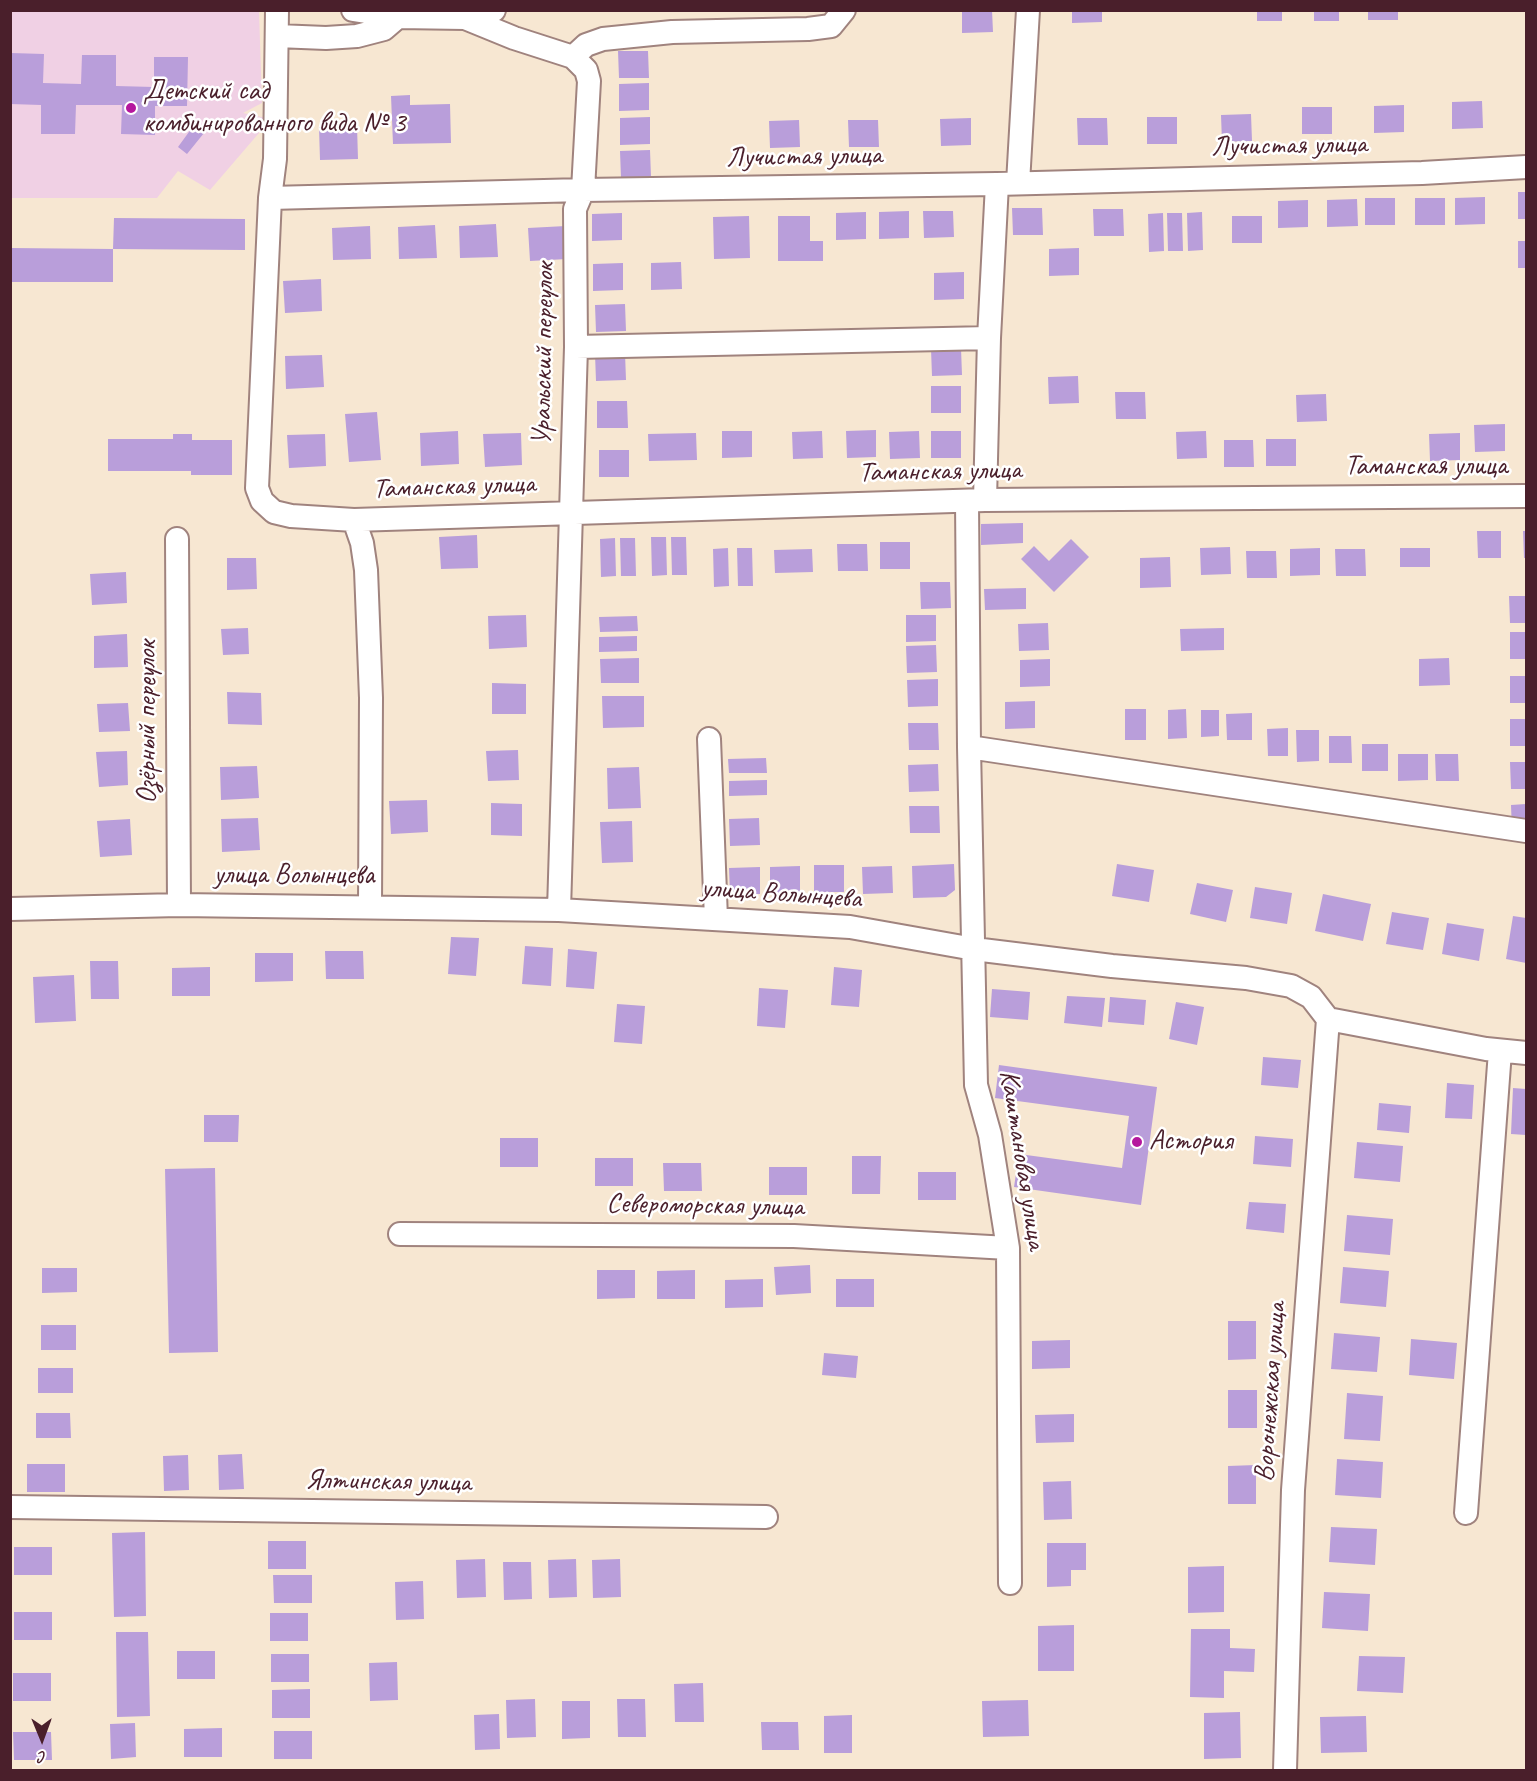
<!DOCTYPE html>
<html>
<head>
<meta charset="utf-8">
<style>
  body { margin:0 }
  #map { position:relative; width:1537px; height:1781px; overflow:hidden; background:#f7e7d2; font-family:Caveat,sans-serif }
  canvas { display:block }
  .frame { position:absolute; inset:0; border:12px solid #4a1f2b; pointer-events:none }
  .north { position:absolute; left:12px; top:1709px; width:60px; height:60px; -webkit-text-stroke:4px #fff; paint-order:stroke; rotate:179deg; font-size:16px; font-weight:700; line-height:24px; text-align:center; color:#4a1f2b }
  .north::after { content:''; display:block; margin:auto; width:21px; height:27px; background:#4a1f2b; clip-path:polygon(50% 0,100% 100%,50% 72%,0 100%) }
</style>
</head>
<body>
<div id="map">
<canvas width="1537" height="1781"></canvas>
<div class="frame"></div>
<div class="north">С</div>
</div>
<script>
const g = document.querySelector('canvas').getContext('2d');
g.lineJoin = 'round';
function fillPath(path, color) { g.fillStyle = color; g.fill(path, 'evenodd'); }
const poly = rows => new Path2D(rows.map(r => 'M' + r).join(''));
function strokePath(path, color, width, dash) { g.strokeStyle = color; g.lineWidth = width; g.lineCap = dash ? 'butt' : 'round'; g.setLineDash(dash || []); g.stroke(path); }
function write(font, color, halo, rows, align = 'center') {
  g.font = font + ' Caveat,sans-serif'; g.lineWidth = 5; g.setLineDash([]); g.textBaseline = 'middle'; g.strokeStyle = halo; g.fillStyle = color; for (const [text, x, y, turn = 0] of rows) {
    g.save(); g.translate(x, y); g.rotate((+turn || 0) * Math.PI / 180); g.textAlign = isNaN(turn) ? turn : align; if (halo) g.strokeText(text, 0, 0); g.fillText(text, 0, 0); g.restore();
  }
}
fillPath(poly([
  [11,11,259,11,262,103,243,113,271,119,210,190,178,171,157,198,11,198]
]), '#f0d0e4');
fillPath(poly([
  [962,10,992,10,993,32,962,33],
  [1072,10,1102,10,1102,22,1072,23],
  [1257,10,1282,10,1282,21,1257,21],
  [1314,10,1339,10,1339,21,1314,21],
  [1368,10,1398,10,1398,20,1368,20],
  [618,51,648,51,649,78,619,78],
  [11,53,44,54,43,83,81,84,82,55,116,55,116,86,154,87,154,57,188,57,187,106,155,106,155,135,121,134,122,105,76,105,75,134,41,134,41,105,10,104],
  [649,83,649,110,619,111,619,84],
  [410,95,410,105,450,104,451,143,393,144,391,96],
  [1482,101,1483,128,1452,129,1452,102],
  [1404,105,1404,132,1374,133,1374,106],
  [1302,107,1332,107,1332,134,1302,134],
  [1251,114,1252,141,1222,142,1221,115],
  [650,117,650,144,620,145,620,118],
  [1147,117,1177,117,1177,144,1147,144],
  [971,118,971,145,941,146,940,119],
  [1077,118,1107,118,1108,145,1078,145],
  [799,120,800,147,770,148,769,121],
  [848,120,878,120,879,147,849,147],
  [194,125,204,133,187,154,178,147],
  [357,126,358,159,320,160,319,127],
  [650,150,651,177,621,178,620,151],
  [1518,192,1526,192,1526,219,1518,219],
  [1485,197,1485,224,1455,225,1455,198],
  [1365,198,1395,198,1395,225,1365,225],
  [1415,198,1445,198,1445,225,1415,225],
  [1357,199,1358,226,1327,227,1327,200],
  [1308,200,1308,227,1278,228,1278,201],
  [1012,208,1042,208,1043,235,1013,235],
  [1093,209,1123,209,1124,236,1094,236],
  [909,211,909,238,879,239,879,212],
  [923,211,953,211,954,237,924,238],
  [866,212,866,239,836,240,836,213],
  [1202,212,1203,250,1188,251,1187,213],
  [622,213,622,240,592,241,592,214],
  [1163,213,1164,251,1149,252,1148,214],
  [1167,213,1182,213,1183,251,1168,251],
  [749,216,750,258,714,259,713,217],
  [778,216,810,216,810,241,823,241,823,261,778,261],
  [1232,216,1262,216,1262,243,1232,243],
  [114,218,245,219,245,250,113,249],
  [496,224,498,257,460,258,459,226],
  [435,225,437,258,399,259,398,227],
  [370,226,371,259,333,260,332,228],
  [566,226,567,259,530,261,528,228],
  [1518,241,1526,241,1526,268,1518,268],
  [10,248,113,249,113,282,10,282],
  [1079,248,1079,275,1049,276,1049,249],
  [681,262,682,289,651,290,651,263],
  [623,263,623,290,593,291,593,264],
  [964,272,964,299,934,300,934,273],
  [321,279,322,311,285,313,283,281],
  [625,304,626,331,596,332,595,305],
  [961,348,962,375,932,376,931,349],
  [625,353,626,380,596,381,595,354],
  [322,355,324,387,286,389,285,356],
  [1078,376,1079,403,1049,404,1048,377],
  [931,386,961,386,961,413,931,413],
  [1115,392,1145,392,1146,419,1116,419],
  [1326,394,1327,421,1297,422,1296,395],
  [597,401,627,401,628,428,597,428],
  [377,412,381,460,349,462,345,414],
  [1505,424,1505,451,1475,452,1474,425],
  [876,430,876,457,847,458,846,431],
  [458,431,459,464,421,466,420,433],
  [722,431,752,431,752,457,722,458],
  [822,431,823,458,793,459,792,432],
  [919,431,920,458,890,459,889,432],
  [931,431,961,431,961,458,931,458],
  [1206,431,1207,458,1177,459,1176,432],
  [521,433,522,465,485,467,483,434],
  [696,433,697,460,649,461,648,434],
  [1460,433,1460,460,1430,461,1429,434],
  [173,434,192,434,192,440,232,440,232,475,191,475,191,471,108,471,108,439,173,439],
  [325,434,326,466,289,468,287,435],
  [1266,439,1296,439,1296,466,1266,466],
  [1224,440,1253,440,1254,467,1224,467],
  [599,450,629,450,629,477,599,477],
  [1023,523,1023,543,981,545,981,524],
  [1477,531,1501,531,1501,558,1478,558],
  [1523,531,1526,531,1526,558,1524,558],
  [477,535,478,568,441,569,439,537],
  [651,537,666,537,667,575,652,576],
  [671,537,686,537,687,575,672,575],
  [615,538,616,576,601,577,600,539],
  [620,538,635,538,636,576,621,576],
  [1071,539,1089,557,1054,592,1021,559,1034,546,1049,561],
  [880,542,910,542,910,569,880,569],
  [837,544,867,544,868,571,838,571],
  [1230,547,1231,574,1201,575,1200,548],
  [728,548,729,586,714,587,713,549],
  [737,548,752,548,753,586,738,586],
  [1320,548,1320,575,1290,576,1290,549],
  [1400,548,1430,548,1430,567,1400,567],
  [812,549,813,572,775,573,774,550],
  [1335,549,1365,549,1366,576,1336,576],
  [1246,551,1276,551,1277,578,1247,578],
  [1170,557,1171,587,1140,588,1140,558],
  [227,558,256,558,257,589,227,590],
  [126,572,127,603,92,605,90,574],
  [920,582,950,582,951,608,921,609],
  [1026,588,1026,609,985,610,984,589],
  [1509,596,1526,596,1526,623,1510,623],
  [526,615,527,647,489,649,488,616],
  [906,615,936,615,936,641,906,642],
  [637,616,638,631,600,632,599,617],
  [1048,623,1049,650,1019,651,1018,624],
  [248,628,249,654,223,655,221,629],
  [1224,628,1224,650,1181,651,1180,629],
  [1510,632,1526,632,1526,659,1510,659],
  [127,634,128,667,94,668,94,636],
  [637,636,637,651,599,652,599,637],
  [936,645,937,672,907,673,906,646],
  [639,658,639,683,601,683,600,659],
  [1449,658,1450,685,1419,686,1419,659],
  [1050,659,1050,686,1020,687,1020,660],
  [1510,676,1526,676,1526,703,1510,703],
  [938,679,938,706,908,707,907,680],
  [492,683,526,684,526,714,492,714],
  [227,692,261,693,262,725,228,724],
  [602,696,644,696,644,727,603,728],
  [1035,701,1035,728,1005,729,1005,702],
  [128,703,130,731,99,732,97,704],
  [1125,709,1146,709,1146,740,1125,740],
  [1186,709,1187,738,1168,739,1168,710],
  [1201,710,1219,710,1219,736,1201,737],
  [1252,713,1252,740,1227,740,1226,714],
  [1510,719,1526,719,1526,746,1510,746],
  [908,723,938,723,939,750,909,750],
  [1288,728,1288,756,1268,756,1267,729],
  [1296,730,1319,730,1319,761,1297,762],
  [1329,736,1351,736,1352,763,1329,763],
  [1362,744,1388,744,1388,771,1362,771],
  [518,750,519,780,488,781,486,751],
  [127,751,128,785,99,787,96,752],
  [1398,754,1428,754,1428,780,1398,781],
  [1435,754,1458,754,1459,781,1436,781],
  [766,758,767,773,729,773,728,759],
  [1510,762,1526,762,1526,789,1511,789],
  [938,764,939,791,909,792,908,765],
  [257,766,259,798,221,800,220,767],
  [639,767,641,808,608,809,607,768],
  [767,780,767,795,729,796,729,781],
  [427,800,428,832,391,834,389,801],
  [491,803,522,804,522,836,491,835],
  [1526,804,1526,831,1512,832,1511,805],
  [909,806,939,806,940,833,910,833],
  [258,818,260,850,222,852,221,819],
  [759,818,760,845,730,846,729,819],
  [130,819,132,855,100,857,97,821],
  [632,821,633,862,602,863,600,822],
  [954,864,955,890,946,897,913,898,912,866],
  [1117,864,1154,870,1149,902,1112,896],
  [814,865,844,865,844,892,814,892],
  [800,866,800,893,770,894,770,867],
  [892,866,893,893,863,894,862,867],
  [760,867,760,894,730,894,729,868],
  [1197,883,1233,890,1226,922,1190,914],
  [1255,887,1292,893,1287,924,1250,918],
  [1323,894,1371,904,1363,941,1315,931],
  [1392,912,1429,918,1423,950,1386,944],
  [1513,916,1526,918,1526,963,1506,959],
  [1447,923,1484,929,1479,961,1442,954],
  [451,937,479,938,476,976,448,974],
  [525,946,553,948,551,986,522,984],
  [568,949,597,952,594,989,566,987],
  [325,951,363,951,364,979,326,979],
  [255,953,293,953,293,981,255,982],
  [90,961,118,961,119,999,91,999],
  [210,967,210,996,172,996,172,968],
  [834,967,862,970,859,1007,831,1005],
  [74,975,76,1021,35,1023,33,977],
  [759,988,788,990,785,1028,757,1026],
  [992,989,1030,992,1028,1020,990,1017],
  [1067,996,1105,998,1102,1027,1064,1023],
  [1110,997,1146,1000,1144,1025,1108,1022],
  [1176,1002,1204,1007,1197,1045,1169,1039],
  [617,1004,645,1006,642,1044,614,1042],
  [1263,1057,1301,1060,1298,1088,1261,1085],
  [999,1065,1157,1087,1141,1205,1014,1187,1019,1154,1122,1168,1129,1116,995,1098],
  [1447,1083,1474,1085,1472,1119,1445,1118],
  [1513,1088,1526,1089,1526,1135,1511,1134],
  [1379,1103,1411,1106,1409,1133,1377,1130],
  [204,1115,239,1115,238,1142,204,1142],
  [1255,1136,1293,1139,1291,1167,1253,1164],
  [500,1138,538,1138,538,1167,500,1167],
  [1357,1142,1403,1146,1400,1182,1354,1178],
  [852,1156,881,1156,880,1194,852,1194],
  [595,1158,633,1158,633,1186,595,1186],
  [663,1163,701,1163,702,1191,664,1191],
  [769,1167,807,1167,807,1195,769,1195],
  [215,1168,218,1352,169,1353,165,1169],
  [918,1172,956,1172,956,1200,918,1200],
  [1249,1202,1286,1204,1284,1233,1246,1229],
  [1347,1215,1393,1219,1390,1255,1344,1251],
  [810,1265,811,1293,776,1295,774,1267],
  [1343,1267,1389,1271,1386,1307,1340,1303],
  [42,1268,77,1268,77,1292,42,1293],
  [597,1270,635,1270,635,1298,597,1299],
  [695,1270,695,1299,657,1299,657,1271],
  [763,1279,763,1307,725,1308,725,1280],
  [836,1279,874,1279,874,1307,836,1307],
  [1228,1321,1256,1321,1256,1359,1228,1360],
  [41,1325,76,1325,76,1350,41,1350],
  [1334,1333,1380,1337,1377,1372,1331,1369],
  [1411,1339,1457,1343,1454,1379,1409,1375],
  [1070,1340,1070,1368,1032,1369,1032,1341],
  [824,1353,858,1356,856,1378,822,1375],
  [38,1368,73,1368,73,1393,38,1393],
  [1228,1390,1257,1390,1257,1428,1228,1428],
  [1347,1393,1383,1396,1380,1441,1344,1439],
  [36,1413,70,1413,71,1438,36,1438],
  [1074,1414,1074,1442,1036,1443,1035,1415],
  [242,1454,244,1489,219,1490,218,1455],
  [188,1455,189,1490,164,1491,163,1456],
  [1337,1459,1383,1462,1381,1498,1335,1495],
  [27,1464,65,1464,65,1492,27,1492],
  [1256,1465,1256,1504,1228,1504,1228,1466],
  [1071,1481,1072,1519,1044,1520,1043,1482],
  [1331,1527,1377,1529,1375,1565,1329,1562],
  [145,1532,146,1616,114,1617,112,1533],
  [268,1541,306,1541,306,1569,268,1569],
  [1047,1543,1086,1543,1086,1570,1071,1570,1071,1586,1047,1587],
  [14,1547,52,1547,52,1575,14,1575],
  [485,1559,486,1597,457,1598,456,1560],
  [576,1559,577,1597,549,1598,548,1560],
  [620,1559,621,1597,593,1598,592,1560],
  [503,1562,531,1562,532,1599,504,1600],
  [1224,1566,1224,1612,1188,1613,1188,1567],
  [273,1575,312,1575,312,1603,274,1603],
  [423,1581,424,1619,396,1620,395,1582],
  [1324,1592,1370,1594,1368,1631,1322,1628],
  [14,1612,52,1612,52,1640,14,1640],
  [270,1613,308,1613,308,1641,270,1641],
  [1074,1625,1074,1671,1038,1671,1038,1626],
  [1191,1629,1230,1629,1230,1648,1255,1649,1254,1672,1224,1671,1224,1698,1190,1697],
  [116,1632,148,1632,150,1716,117,1717],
  [177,1651,215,1651,215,1679,177,1679],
  [271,1654,309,1654,309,1682,271,1682],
  [1359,1656,1405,1657,1403,1693,1357,1691],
  [397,1662,398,1700,370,1701,369,1663],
  [13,1673,51,1673,51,1701,13,1701],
  [703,1683,704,1722,675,1722,674,1684],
  [310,1689,310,1718,272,1718,272,1690],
  [535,1699,536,1737,507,1738,506,1700],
  [617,1699,645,1699,646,1737,618,1737],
  [1028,1700,1029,1736,983,1737,982,1701],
  [562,1701,590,1701,590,1738,562,1739],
  [1240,1712,1241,1758,1204,1759,1204,1713],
  [499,1714,500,1749,475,1750,474,1715],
  [852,1715,852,1753,824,1753,824,1716],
  [1366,1716,1367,1752,1321,1753,1320,1717],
  [761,1722,798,1722,799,1750,762,1750],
  [135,1723,136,1757,111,1759,110,1724],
  [222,1728,222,1757,184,1757,184,1729],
  [274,1731,312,1731,312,1759,274,1759],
  [13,1732,51,1732,52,1760,14,1760]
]), '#b99eda');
const minor = poly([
  [277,10,275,159,270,198,257,488,262,501,274,512,291,516,354,520,362,543,366,570,371,698,370,906],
  [353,10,398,17,465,18,494,10],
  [465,18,514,38,573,57,586,70,589,81,583,190,575,209,576,347,559,910],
  [277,36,326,38,357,36,384,29,398,17],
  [573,57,586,45,603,39,672,32,808,29,831,26,844,10],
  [1018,183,1028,10],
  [270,198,583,190,997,184,1422,173,1526,167],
  [576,347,989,338],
  [985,500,989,338,997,184],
  [967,501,969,747,976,1085,990,1135,1008,1248,1010,1583],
  [354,520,985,500,1526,496],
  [177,539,179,905],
  [709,739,716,919],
  [969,747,1526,831],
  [10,909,179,905,559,910,850,927,974,949,1112,966,1246,978,1291,986,1311,997,1328,1019,1486,1049,1526,1053],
  [400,1234,794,1236,1008,1248],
  [10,1507,766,1517],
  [1466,1513,1500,1051],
  [1285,1770,1293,1490,1328,1019]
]);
strokePath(minor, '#a0837e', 26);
strokePath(minor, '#fff', 22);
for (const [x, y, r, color] of [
  [131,108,6,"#b5179e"],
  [1137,1142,6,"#b5179e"]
]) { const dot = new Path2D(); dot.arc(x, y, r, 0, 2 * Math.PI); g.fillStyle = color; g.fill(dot); strokePath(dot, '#fff', 2); }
write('28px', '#4a1f2b', '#fff', [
  ["Детский сад",143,92],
  ["комбинированного вида № 3",143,124],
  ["Астория",1149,1142]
], 'left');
write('28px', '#4a1f2b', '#fff', [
  ["Лучистая улица",1289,146,-1],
  ["Лучистая улица",804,157,-1],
  ["Уральский переулок",544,354,-89],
  ["Таманская улица",1426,467],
  ["Таманская улица",940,472,-1],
  ["Таманская улица",454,487,-2],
  ["Озёрный переулок",148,722,-90],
  ["улица Волынцева",294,876],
  ["улица Волынцева",781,894,4],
  ["Каштановая улица",1022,1160,81],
  ["Североморская улица",705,1206,1],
  ["Воронежская улица",1271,1392,-86],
  ["Ялтинская улица",388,1482,1]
]);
</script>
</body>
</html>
